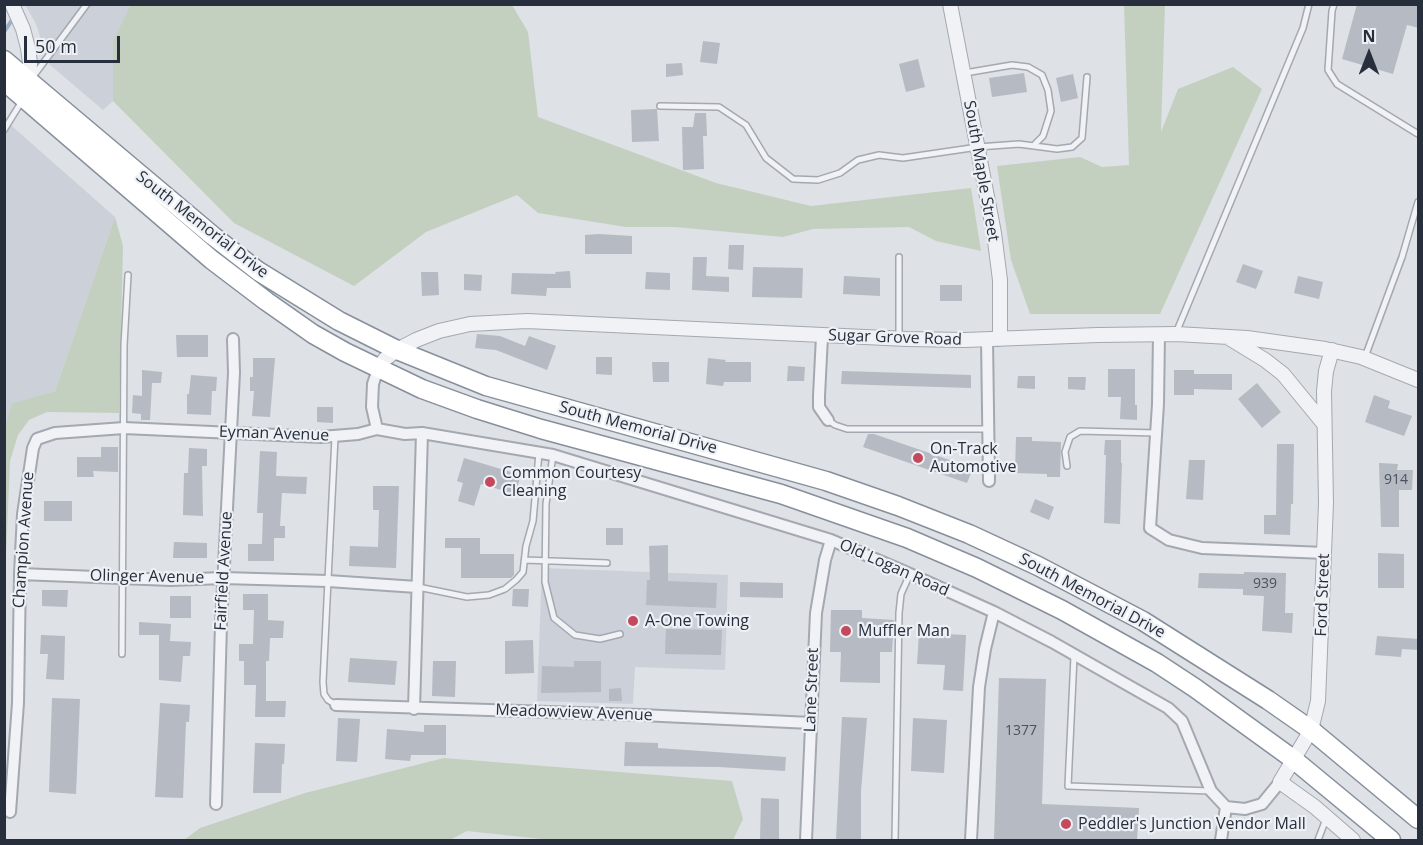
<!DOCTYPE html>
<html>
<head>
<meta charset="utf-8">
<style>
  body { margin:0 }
  #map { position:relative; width:1423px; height:845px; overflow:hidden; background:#dee1e6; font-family:"Open Sans",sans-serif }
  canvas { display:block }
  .frame { position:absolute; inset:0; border:6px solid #282f3c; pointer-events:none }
  .north { position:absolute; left:1339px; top:24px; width:60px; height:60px; -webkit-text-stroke:4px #edf0f4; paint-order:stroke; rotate:0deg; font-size:16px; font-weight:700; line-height:24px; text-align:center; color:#282f3c }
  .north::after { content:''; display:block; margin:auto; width:21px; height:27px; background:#282f3c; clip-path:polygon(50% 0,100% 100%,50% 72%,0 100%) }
  .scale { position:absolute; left:24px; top:36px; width:96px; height:27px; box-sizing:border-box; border:3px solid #282f3c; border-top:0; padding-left:8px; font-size:18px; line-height:21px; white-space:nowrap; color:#282f3c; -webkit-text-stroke:4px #edf0f4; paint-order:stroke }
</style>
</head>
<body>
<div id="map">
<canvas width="1423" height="845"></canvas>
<div class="frame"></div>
<div class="north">N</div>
<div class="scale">50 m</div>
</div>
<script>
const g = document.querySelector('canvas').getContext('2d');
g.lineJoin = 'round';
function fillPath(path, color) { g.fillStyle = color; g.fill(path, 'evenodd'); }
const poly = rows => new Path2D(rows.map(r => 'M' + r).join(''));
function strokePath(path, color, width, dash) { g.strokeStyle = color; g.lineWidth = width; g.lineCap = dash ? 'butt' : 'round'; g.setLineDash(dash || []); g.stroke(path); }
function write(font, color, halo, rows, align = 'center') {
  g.font = font + ' "Open Sans",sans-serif'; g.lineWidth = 4.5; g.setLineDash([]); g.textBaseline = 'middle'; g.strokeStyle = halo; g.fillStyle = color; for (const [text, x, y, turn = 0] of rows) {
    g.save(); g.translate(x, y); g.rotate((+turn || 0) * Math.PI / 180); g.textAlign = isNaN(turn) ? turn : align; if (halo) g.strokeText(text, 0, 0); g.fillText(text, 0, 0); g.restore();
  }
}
fillPath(poly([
  [27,4,131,5,113,41,113,101,103,110,49,64,36,24,26,6],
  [5,120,115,217,55,391,12,403,5,430],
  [542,568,728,575,725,670,635,667,633,704,537,701]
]), '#ccd0d8');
fillPath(poly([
  [131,4,512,5,528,32,538,117,716,183,811,206,971,188,981,251,936,241,909,227,813,229,783,237,675,227,626,227,538,213,517,195,426,232,354,286,234,223,113,101,113,41],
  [1124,5,1165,5,1161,132,1178,89,1233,67,1262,89,1160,314,1030,314,1011,260,997,166,1080,157,1102,167,1129,165],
  [115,217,123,246,119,413,47,412,29,420,18,435,10,461,5,582,4,430,12,403,55,391],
  [444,758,732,781,743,819,733,840,551,840,467,831,450,840,184,840,200,828,305,793]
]), '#c3d0bf');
strokePath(poly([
  [4,32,14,17]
]), '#9aafc4', 4);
fillPath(poly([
  [1357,4,1419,4,1419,28,1407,25,1393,74,1342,59],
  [703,41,720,43,717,64,700,62],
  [918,59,925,87,906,92,899,64],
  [682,63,683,75,666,77,666,64],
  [1024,73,1027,92,992,97,989,78],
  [1073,74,1078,98,1061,102,1056,78],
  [657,109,659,141,632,142,631,110],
  [695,113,706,113,707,136,703,136,704,169,683,170,682,127,693,127],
  [599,234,632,236,632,254,585,254,585,235],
  [729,245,744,245,743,270,728,269],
  [693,257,707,257,706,276,729,277,729,292,692,290],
  [1243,264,1263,271,1256,289,1236,282],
  [753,267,803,268,802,298,752,297],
  [570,271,571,288,547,288,546,296,511,294,512,273,556,274,555,272],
  [421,272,438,272,439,295,422,296],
  [646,272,670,273,670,290,645,289],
  [464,274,482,275,481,291,464,290],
  [844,276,880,278,880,296,843,294],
  [1298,276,1323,282,1319,299,1294,293],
  [940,285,962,285,962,301,940,301],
  [477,334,500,336,525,346,529,336,556,346,547,370,496,350,475,348],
  [176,335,208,335,208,357,177,357],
  [596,357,612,357,612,375,596,374],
  [253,358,275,358,270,417,252,416,254,391,250,391,250,377,253,377],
  [708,358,726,360,725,362,751,362,751,382,724,382,723,386,706,384],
  [652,362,669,362,669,382,653,382],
  [788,366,805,367,804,381,787,381],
  [1108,369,1135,369,1135,405,1137,405,1137,420,1120,419,1121,397,1108,397],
  [142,370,162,372,161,383,152,383,150,420,141,420,141,414,132,413,133,395,142,396],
  [1174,370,1194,370,1194,374,1232,374,1232,390,1194,389,1194,395,1174,395],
  [842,371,971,375,971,388,841,384],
  [191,375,217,377,216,391,212,391,211,415,187,414,187,394,189,394],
  [1018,376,1035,376,1035,389,1017,388],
  [1068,377,1086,377,1085,390,1068,389],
  [1257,383,1281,412,1262,428,1238,399],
  [1374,395,1390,401,1388,408,1412,416,1404,436,1365,422],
  [317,407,333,407,333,423,317,422],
  [868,434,874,434,973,468,967,483,863,447],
  [1016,437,1032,437,1032,441,1061,442,1060,477,1047,477,1047,474,1015,473],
  [1105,440,1121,440,1121,463,1122,463,1120,524,1104,523,1106,455,1104,455],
  [1277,444,1294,444,1293,504,1291,504,1290,535,1264,534,1264,515,1276,515],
  [101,447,118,447,118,472,93,471,94,477,77,477,77,457,101,457],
  [189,448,207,449,207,466,202,466,203,516,183,515,184,473,188,473],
  [260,451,277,452,276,476,307,477,306,494,282,493,280,526,285,526,285,538,274,538,274,561,248,561,248,544,262,544,263,513,257,513],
  [464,458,521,475,515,494,481,484,474,506,458,501,463,483,457,481],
  [1189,460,1205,460,1203,500,1186,499],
  [1379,463,1398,464,1397,470,1413,470,1412,490,1399,490,1399,527,1381,527],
  [373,486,399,486,396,568,349,566,350,546,378,547,379,510,373,510],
  [1035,499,1054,507,1049,520,1030,512],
  [44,501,72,501,72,521,44,521],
  [606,528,623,528,623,545,606,545],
  [445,538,480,538,480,554,514,554,514,575,511,578,461,578,461,548,445,548],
  [174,542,207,543,207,558,173,558],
  [668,545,668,581,717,583,716,608,646,605,647,580,650,580,649,546],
  [1378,553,1404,554,1404,588,1378,588],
  [1244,572,1286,573,1285,613,1293,613,1292,633,1262,631,1264,596,1243,595,1243,589,1198,588,1199,573,1244,574],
  [740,582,783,583,783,598,740,597],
  [513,589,529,589,528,607,512,606],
  [42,590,68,590,67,607,42,606],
  [243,594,268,594,268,620,284,621,283,638,270,638,269,661,266,661,266,701,286,701,285,717,255,717,256,685,244,685,244,661,239,661,239,644,253,644,254,610,243,610],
  [170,596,191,596,191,618,170,618],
  [831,610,862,610,862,618,894,620,892,652,880,652,880,683,840,682,841,652,830,652],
  [139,622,171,624,170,641,191,642,190,656,183,656,181,682,159,680,159,635,139,635],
  [666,629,722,630,721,655,665,654],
  [919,633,966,635,963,691,943,690,945,665,917,664],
  [41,635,65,636,64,680,46,679,48,654,40,654],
  [1377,636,1419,639,1419,650,1402,649,1401,657,1375,655],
  [533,640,534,673,505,674,505,641],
  [350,658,397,661,395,685,348,682],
  [433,661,456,661,455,697,432,696],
  [574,661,601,661,601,692,541,693,542,666,574,667],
  [999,678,1046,679,1042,804,1139,808,1137,840,994,840],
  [621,688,622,701,609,701,609,689],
  [52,698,80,699,76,794,49,792],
  [160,703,190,705,189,722,186,722,183,798,155,797],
  [842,717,867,718,861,791,861,840,836,840],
  [338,718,360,719,357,762,336,761],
  [913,718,947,720,944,773,911,771],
  [424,725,446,725,446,755,411,755,410,761,385,759,387,729,424,732],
  [625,742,658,743,658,748,786,757,785,771,719,767,624,766],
  [255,743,285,744,284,764,282,764,281,793,253,793],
  [761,798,779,799,779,840,760,840]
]), '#b5bac3');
const service = poly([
  [1334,4,1332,11,1328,70,1337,84,1418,134],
  [965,73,1012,65,1028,67,1042,75,1048,90,1051,111,1043,136,1034,145],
  [32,78,87,4],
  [660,106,719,107,746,125,766,158,793,179,818,180,840,173,858,160,879,155,903,158,978,147,1019,144,1057,149,1072,147,1082,138,1087,77],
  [4,130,22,101],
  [899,257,899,337],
  [1176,333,1303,28,1309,4],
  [1365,357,1402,257,1418,202],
  [828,420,835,425,847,429,988,429],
  [335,437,323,682,324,694,328,700,336,705],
  [553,455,546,504,545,582,554,618,575,635,600,639,620,634],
  [1067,466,1065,452,1070,437,1080,431,1156,433],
  [525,560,607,563],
  [418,587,467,597,489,595,505,589,516,580,523,572,526,546,533,521,539,453],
  [122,654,124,345,128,275],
  [1074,656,1068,786,1211,791],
  [895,840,899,613,901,594,910,574],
  [1318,840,1326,819]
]);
const minor = poly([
  [1159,335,1158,404,1150,528,1169,540,1202,548,1325,553],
  [822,336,819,396,819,407,828,420],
  [987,339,989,481],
  [377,429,372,407,373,384,378,369],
  [20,574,171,580,223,578,328,581,417,587],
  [336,705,641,715,811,723],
  [414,709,422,433],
  [216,804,221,624,234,373,233,339],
  [10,812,18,703,20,574,23,514,33,448,37,439,55,433,124,428,321,437,358,434,377,429,405,434,422,433,553,455,831,540,910,574,994,612,1052,642,1168,708,1182,721,1211,791,1226,807,1245,809,1262,804,1280,782],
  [806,840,816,613,825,560,831,540],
  [971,840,979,687,985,649,994,612],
  [1221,840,1226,807]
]);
const tertiary = poly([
  [12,4,23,29,28,48,30,63,29,82],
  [950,4,994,233,1000,280,1000,339],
  [1229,338,1265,360,1283,374,1324,424],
  [1332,350,1326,371,1324,391,1326,503,1318,701,1311,730,1280,782,1315,807,1353,840],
  [378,369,385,359,397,350,416,340,439,331,470,324,527,321,907,339,965,340,1098,335,1176,334,1247,338,1325,349,1361,357,1418,380]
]);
const trunk = poly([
  [4,60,213,236,258,271,339,321,397,350,486,386,826,481,898,506,969,534,1038,566,1143,621,1268,700,1311,730,1418,819],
  [4,81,212,260,266,301,313,334,345,352,422,389,477,409,541,429,781,494,907,538,977,568,1062,610,1157,663,1195,688,1293,759,1391,840]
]);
strokePath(service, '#a4a8b0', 8);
strokePath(minor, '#a4a8b0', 14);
strokePath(tertiary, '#a4a8b0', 16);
strokePath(trunk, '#868f9c', 21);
strokePath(service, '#f0f2f5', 5);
strokePath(minor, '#f0f2f5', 10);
strokePath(tertiary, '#f0f2f5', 14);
strokePath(trunk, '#fff', 18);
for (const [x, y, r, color] of [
  [918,458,6,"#c5495c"],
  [490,482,6,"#c5495c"],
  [633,621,6,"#c5495c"],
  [846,631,6,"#c5495c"],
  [1066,824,6,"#c5495c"]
]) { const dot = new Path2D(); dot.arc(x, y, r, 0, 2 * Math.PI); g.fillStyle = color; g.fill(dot); strokePath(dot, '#edf0f4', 2); }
write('14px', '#4b525e', null, [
  ["914",1396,480],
  ["939",1265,584],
  ["1377",1021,731]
]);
write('16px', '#282f3c', '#edf0f4', [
  ["South Maple Street",981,171,80],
  ["South Memorial Drive",202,225,38],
  ["Sugar Grove Road",895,338,2],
  ["South Memorial Drive",638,428,15],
  ["Eyman Avenue",274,434,2],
  ["Champion Avenue",24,540,-86],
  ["Old Logan Road",894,568,24],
  ["Fairfield Avenue",224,571,-87],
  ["Olinger Avenue",147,577,1],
  ["Ford Street",1323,595,-88],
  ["South Memorial Drive",1092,596,28],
  ["Lane Street",812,690,-88],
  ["Meadowview Avenue",574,713,2]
]);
write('16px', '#282f3c', '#edf0f4', [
  ["On-Track",930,449],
  ["Automotive",930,467],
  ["Common Courtesy",502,473],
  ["Cleaning",502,491],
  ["A-One Towing",645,621],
  ["Muffler Man",858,631],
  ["Peddler's Junction Vendor Mall",1078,824]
], 'left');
</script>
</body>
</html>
